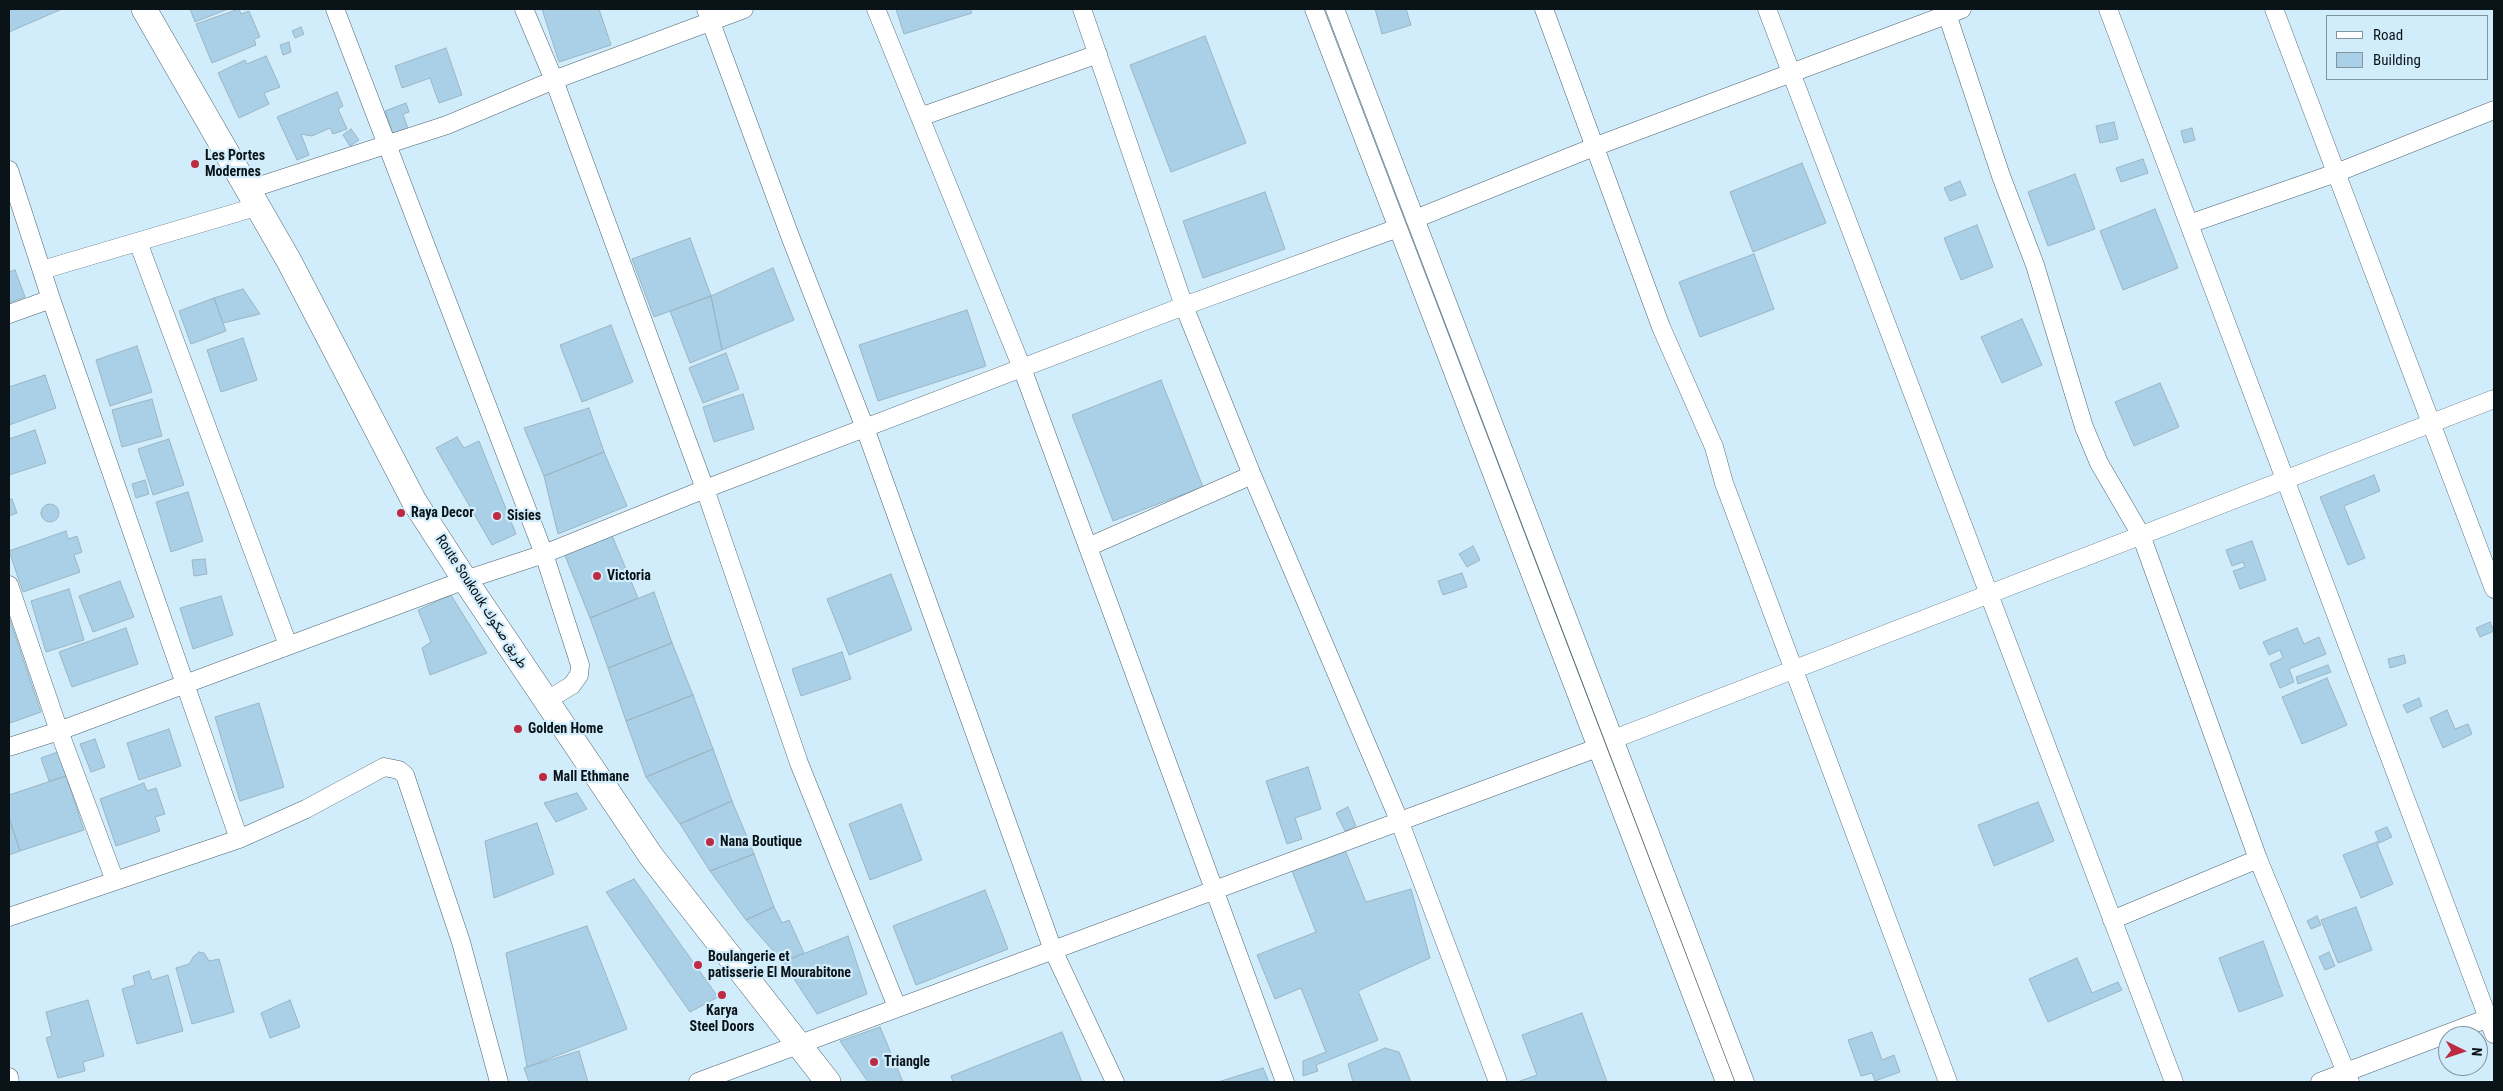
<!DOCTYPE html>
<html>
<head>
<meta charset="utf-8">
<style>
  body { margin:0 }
  #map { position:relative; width:2503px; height:1091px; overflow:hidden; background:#d1ecfb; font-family:"Roboto Condensed",sans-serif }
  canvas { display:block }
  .frame { position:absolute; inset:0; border:10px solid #0a1318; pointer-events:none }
  .legend { position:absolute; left:2326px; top:15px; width:162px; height:65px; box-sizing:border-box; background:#d1ecfb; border:1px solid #8195a0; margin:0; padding:6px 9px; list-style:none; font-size:15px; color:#0a1318 }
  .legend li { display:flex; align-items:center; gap:10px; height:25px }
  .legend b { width:25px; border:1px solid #8195a0 }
  .north { position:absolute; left:2438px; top:1026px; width:50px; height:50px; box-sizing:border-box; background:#d1ecfb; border:1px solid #8195a0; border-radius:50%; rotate:94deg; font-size:14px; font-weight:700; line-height:20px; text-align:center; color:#0a1318 }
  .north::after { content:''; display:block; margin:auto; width:18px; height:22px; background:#bc2b41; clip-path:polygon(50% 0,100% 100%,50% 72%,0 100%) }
</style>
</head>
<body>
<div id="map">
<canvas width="2503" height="1091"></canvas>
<div class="frame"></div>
<ul class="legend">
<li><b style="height:6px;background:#fff"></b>Road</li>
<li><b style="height:14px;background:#a9d0e6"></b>Building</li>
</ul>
<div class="north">N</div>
</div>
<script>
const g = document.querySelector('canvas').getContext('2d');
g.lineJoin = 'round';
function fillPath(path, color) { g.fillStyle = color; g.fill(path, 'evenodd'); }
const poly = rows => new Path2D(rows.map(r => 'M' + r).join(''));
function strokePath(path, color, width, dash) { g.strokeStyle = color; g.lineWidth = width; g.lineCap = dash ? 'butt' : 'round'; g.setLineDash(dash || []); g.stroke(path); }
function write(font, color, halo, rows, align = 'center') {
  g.font = font + ' "Roboto Condensed",Vazirmatn,sans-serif'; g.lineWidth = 4.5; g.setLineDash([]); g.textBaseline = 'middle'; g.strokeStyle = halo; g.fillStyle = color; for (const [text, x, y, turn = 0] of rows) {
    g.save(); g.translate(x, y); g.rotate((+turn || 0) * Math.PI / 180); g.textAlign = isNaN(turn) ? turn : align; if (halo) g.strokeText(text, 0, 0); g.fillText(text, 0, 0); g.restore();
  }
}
const building = poly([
  [9,9,62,9,9,32,9,9],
  [190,9,228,9,195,22,190,9],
  [239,9,241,14,249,11,260,37,254,39,256,45,212,63,196,24,239,9],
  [542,9,599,9,611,45,559,62,542,9],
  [896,9,970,9,972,13,904,34,896,9],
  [1375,9,1406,9,1411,25,1382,34,1375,9],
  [301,27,304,34,295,38,292,31,301,27],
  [1205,36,1246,143,1171,172,1130,65,1205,36],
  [289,42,291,52,283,55,280,45,289,42],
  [446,48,462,95,439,103,430,78,402,88,395,66,446,48],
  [266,56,280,87,264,93,269,104,239,118,218,73,245,60,247,64,266,56],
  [337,92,343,106,338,109,347,129,333,134,330,128,312,136,301,134,309,155,297,160,277,117,337,92],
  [406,103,409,112,403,114,408,129,393,134,385,111,406,103],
  [2114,122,2118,139,2100,143,2096,126,2114,122],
  [2192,128,2195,140,2184,143,2181,131,2192,128],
  [351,129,359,140,350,146,343,135,351,129],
  [2143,159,2148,173,2121,182,2116,168,2143,159],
  [1802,163,1826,223,1753,252,1730,192,1802,163],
  [2075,174,2095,229,2048,246,2028,192,2075,174],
  [1960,181,1966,195,1950,201,1944,188,1960,181],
  [1265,192,1285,249,1203,278,1183,221,1265,192],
  [2155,209,2178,268,2123,290,2100,231,2155,209],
  [1977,225,1993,267,1961,280,1944,238,1977,225],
  [690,238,711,296,654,317,632,259,690,238],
  [1754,254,1774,309,1700,337,1679,282,1754,254],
  [773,268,794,320,722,350,711,296,773,268],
  [15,270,25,297,9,303,9,272,15,270],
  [243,289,260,314,223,323,214,298,243,289],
  [711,296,722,350,690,363,670,311,711,296],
  [214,298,226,331,191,344,179,311,214,298],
  [967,310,986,366,878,401,859,345,967,310],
  [2022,319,2042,365,2002,383,1981,337,2022,319],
  [611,325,633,382,582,402,560,345,611,325],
  [243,338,257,380,221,392,207,350,243,338],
  [137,346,152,392,110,406,96,360,137,346],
  [726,353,739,389,703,403,689,368,726,353],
  [45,375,56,408,9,425,9,387,45,375],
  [1161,380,1203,487,1113,521,1072,415,1161,380],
  [2160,383,2179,427,2134,446,2115,402,2160,383],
  [743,394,754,429,714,442,703,407,743,394],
  [152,399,162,436,122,447,112,410,152,399],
  [589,408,604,452,544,476,524,428,589,408],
  [35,430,46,463,9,475,9,439,35,430],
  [457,437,464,448,479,441,516,534,492,545,436,448,457,437],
  [169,439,184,485,153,495,138,449,169,439],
  [604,452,627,506,558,534,544,476,604,452],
  [2374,475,2380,491,2344,506,2365,558,2348,565,2320,497,2374,475],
  [145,480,149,494,136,498,132,484,145,480],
  [188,492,203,541,171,552,156,502,188,492],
  [12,499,17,513,9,516,9,500,12,499],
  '41 513a9 9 0 1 1 18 0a9 9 0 1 1-18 0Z',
  [66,531,68,539,77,536,82,552,74,555,80,572,23,592,9,551,66,531],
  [611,533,638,598,590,618,564,553,611,533],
  [2252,541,2266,580,2240,589,2233,571,2245,567,2243,562,2232,566,2226,550,2252,541],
  [1473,546,1480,560,1467,567,1459,554,1473,546],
  [205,559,207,574,194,576,192,560,205,559],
  [1462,573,1467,587,1443,595,1438,581,1462,573],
  [891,574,912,630,849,655,827,599,891,574],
  [120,581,134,617,93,632,79,596,120,581],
  [69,589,84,640,46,652,31,601,69,589],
  [654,592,672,643,608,668,590,618,654,592],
  [451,595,487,653,430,675,422,648,431,642,418,610,451,595],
  [221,596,233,635,193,649,180,608,221,596],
  [9,617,41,712,10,723,9,719,9,617],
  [2490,622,2494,631,2480,637,2476,628,2490,622],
  [126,628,138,664,72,687,59,652,126,628],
  [2297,628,2304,644,2319,637,2326,654,2289,669,2294,682,2280,688,2270,664,2283,658,2280,650,2269,655,2263,642,2297,628],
  [672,643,693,695,626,721,608,668,672,643],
  [842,652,851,679,801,696,792,669,842,652],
  [2404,655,2406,663,2390,668,2388,659,2404,655],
  [2328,665,2331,672,2298,684,2296,677,2328,665],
  [2327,678,2347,725,2302,744,2282,697,2327,678],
  [693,695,713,749,646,777,626,721,693,695],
  [2419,698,2422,706,2407,713,2403,705,2419,698],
  [259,703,284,787,240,801,215,717,259,703],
  [2447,710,2455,729,2468,724,2472,734,2443,748,2430,718,2447,710],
  [169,729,181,766,139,780,127,743,169,729],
  [95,739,105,767,91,772,80,744,95,739],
  [713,749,732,801,680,824,646,777,713,749],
  [58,752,66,776,49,781,41,758,58,752],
  [1308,767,1321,809,1295,818,1302,839,1287,844,1266,781,1308,767],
  [66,776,84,830,20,851,9,818,9,795,66,776],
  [144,783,147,791,156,788,165,814,155,817,160,831,116,846,100,799,144,783],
  [577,793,587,809,556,822,544,803,577,793],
  [732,801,754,854,710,871,680,824,732,801],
  [2038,802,2054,841,1994,866,1978,825,2038,802],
  [901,804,922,860,870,880,849,824,901,804],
  [1348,807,1356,826,1345,831,1336,813,1348,807],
  [9,818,20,851,9,855,9,818],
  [537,823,554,874,494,898,485,841,537,823],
  [2387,827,2392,837,2377,844,2393,884,2361,898,2343,855,2379,841,2375,832,2387,827],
  [1345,850,1366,902,1411,889,1430,958,1358,991,1378,1040,1316,1065,1318,1071,1303,1076,1303,1061,1326,1052,1301,988,1275,999,1257,955,1316,932,1292,871,1345,850],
  [754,854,774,907,746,920,710,871,754,854],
  [634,879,718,997,690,1012,606,892,634,879],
  [985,890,1008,949,916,985,893,926,985,890],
  [774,907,782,923,789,920,804,953,783,962,746,920,774,907],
  [2356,907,2372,950,2338,963,2321,920,2356,907],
  [2317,916,2321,925,2311,929,2307,921,2317,916],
  [587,926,627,1029,527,1067,506,953,587,926],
  [848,936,867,994,817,1014,783,962,848,936],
  [2263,941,2283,996,2239,1012,2219,958,2263,941],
  [199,952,204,953,209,961,219,959,234,1012,192,1024,176,968,189,964,194,956,199,952],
  [2329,952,2335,966,2325,970,2319,957,2329,952],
  [2077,958,2092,993,2118,982,2122,990,2048,1022,2029,979,2077,958],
  [149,971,152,980,168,975,183,1031,137,1044,122,989,135,985,133,976,149,971],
  [88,1000,104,1056,83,1062,85,1071,58,1078,46,1038,52,1036,46,1012,88,1000],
  [290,1000,300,1027,270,1038,261,1013,290,1000],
  [1582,1013,1607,1082,1517,1082,1537,1075,1522,1035,1582,1013],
  [880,1027,903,1082,868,1082,840,1041,880,1027],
  [1062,1032,1082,1082,953,1082,951,1076,1062,1032],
  [1872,1032,1882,1060,1894,1055,1900,1072,1875,1081,1872,1073,1861,1076,1848,1040,1872,1032],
  [1385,1048,1399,1052,1411,1082,1353,1082,1348,1064,1385,1048],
  [579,1051,588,1082,529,1082,524,1068,579,1051],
  [1263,1068,1269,1082,1218,1082,1263,1068]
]);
fillPath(building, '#a9d0e6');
strokePath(building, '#9bb5c3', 1);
const street = poly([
  [335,9,544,554,580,665,579,675,572,685,546,701],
  [524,9,554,80,705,489,799,763,897,1007],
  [706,9,790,236,865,428,1053,950,1115,1082],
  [876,9,1022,368,1285,1082],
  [1082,9,1184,306,1252,475,1399,820,1498,1082],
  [1314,9,1725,1082],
  [1335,9,1745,1082],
  [1544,9,1661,327,1714,447,1724,483,1948,1082],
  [1767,9,2174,1082],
  [2108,9,2494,1034],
  [2274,9,2494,589],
  [1947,14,2001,176,2035,265,2084,427,2099,463,2141,535,2258,859,2350,1082],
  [920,117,1098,54],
  [9,170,51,299,239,839],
  [250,189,447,125,554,80,744,9],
  [1415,219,1594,147,1962,9],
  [2189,224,2336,173,2494,110],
  [138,242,288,645],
  [42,270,259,206],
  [9,314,51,299],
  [1088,547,1252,475],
  [9,585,59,731,115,881],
  [1614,739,2494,399],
  [9,747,59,731,465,580,544,554,705,489,1184,306,1398,228],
  [9,917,239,839,306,809,384,767,399,770,405,775,461,942,499,1082],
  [2112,920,2258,859],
  [9,1077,10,1082],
  [698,1082,1597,748],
  [2320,1082,2494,1016]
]);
const secondary = poly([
  [144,9,289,261,414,501,465,580,651,856,828,1082]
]);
strokePath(street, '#4e6572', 19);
strokePath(secondary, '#4e6572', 26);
strokePath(street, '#fff', 18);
strokePath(secondary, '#fff', 25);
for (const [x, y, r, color] of [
  [195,164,5,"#bc2b41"],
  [401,513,5,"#bc2b41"],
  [497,516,5,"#bc2b41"],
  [597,576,5,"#bc2b41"],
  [518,729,5,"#bc2b41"],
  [543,777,5,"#bc2b41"],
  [710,842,5,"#bc2b41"],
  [698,965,5,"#bc2b41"],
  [722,995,5,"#bc2b41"],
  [874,1062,5,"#bc2b41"]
]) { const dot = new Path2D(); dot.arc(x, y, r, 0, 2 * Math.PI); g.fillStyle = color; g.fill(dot); strokePath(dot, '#d1ecfb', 2); }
write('bold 14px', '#0a1318', '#d1ecfb', [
  ["Les Portes",205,156],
  ["Modernes",205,172],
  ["Raya Decor",411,513],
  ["Sisies",507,516],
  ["Victoria",607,576],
  ["Golden Home",528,729],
  ["Mall Ethmane",553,777],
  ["Nana Boutique",720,842],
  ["Boulangerie et",708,957],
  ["patisserie El Mourabitone",708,973],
  ["Karya",722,1011,"center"],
  ["Steel Doors",722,1027,"center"],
  ["Triangle",884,1062]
], 'left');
write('14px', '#0a1318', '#d1ecfb', [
  ["Route Soukouk طريق صكوك",481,602,57]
]);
</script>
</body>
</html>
